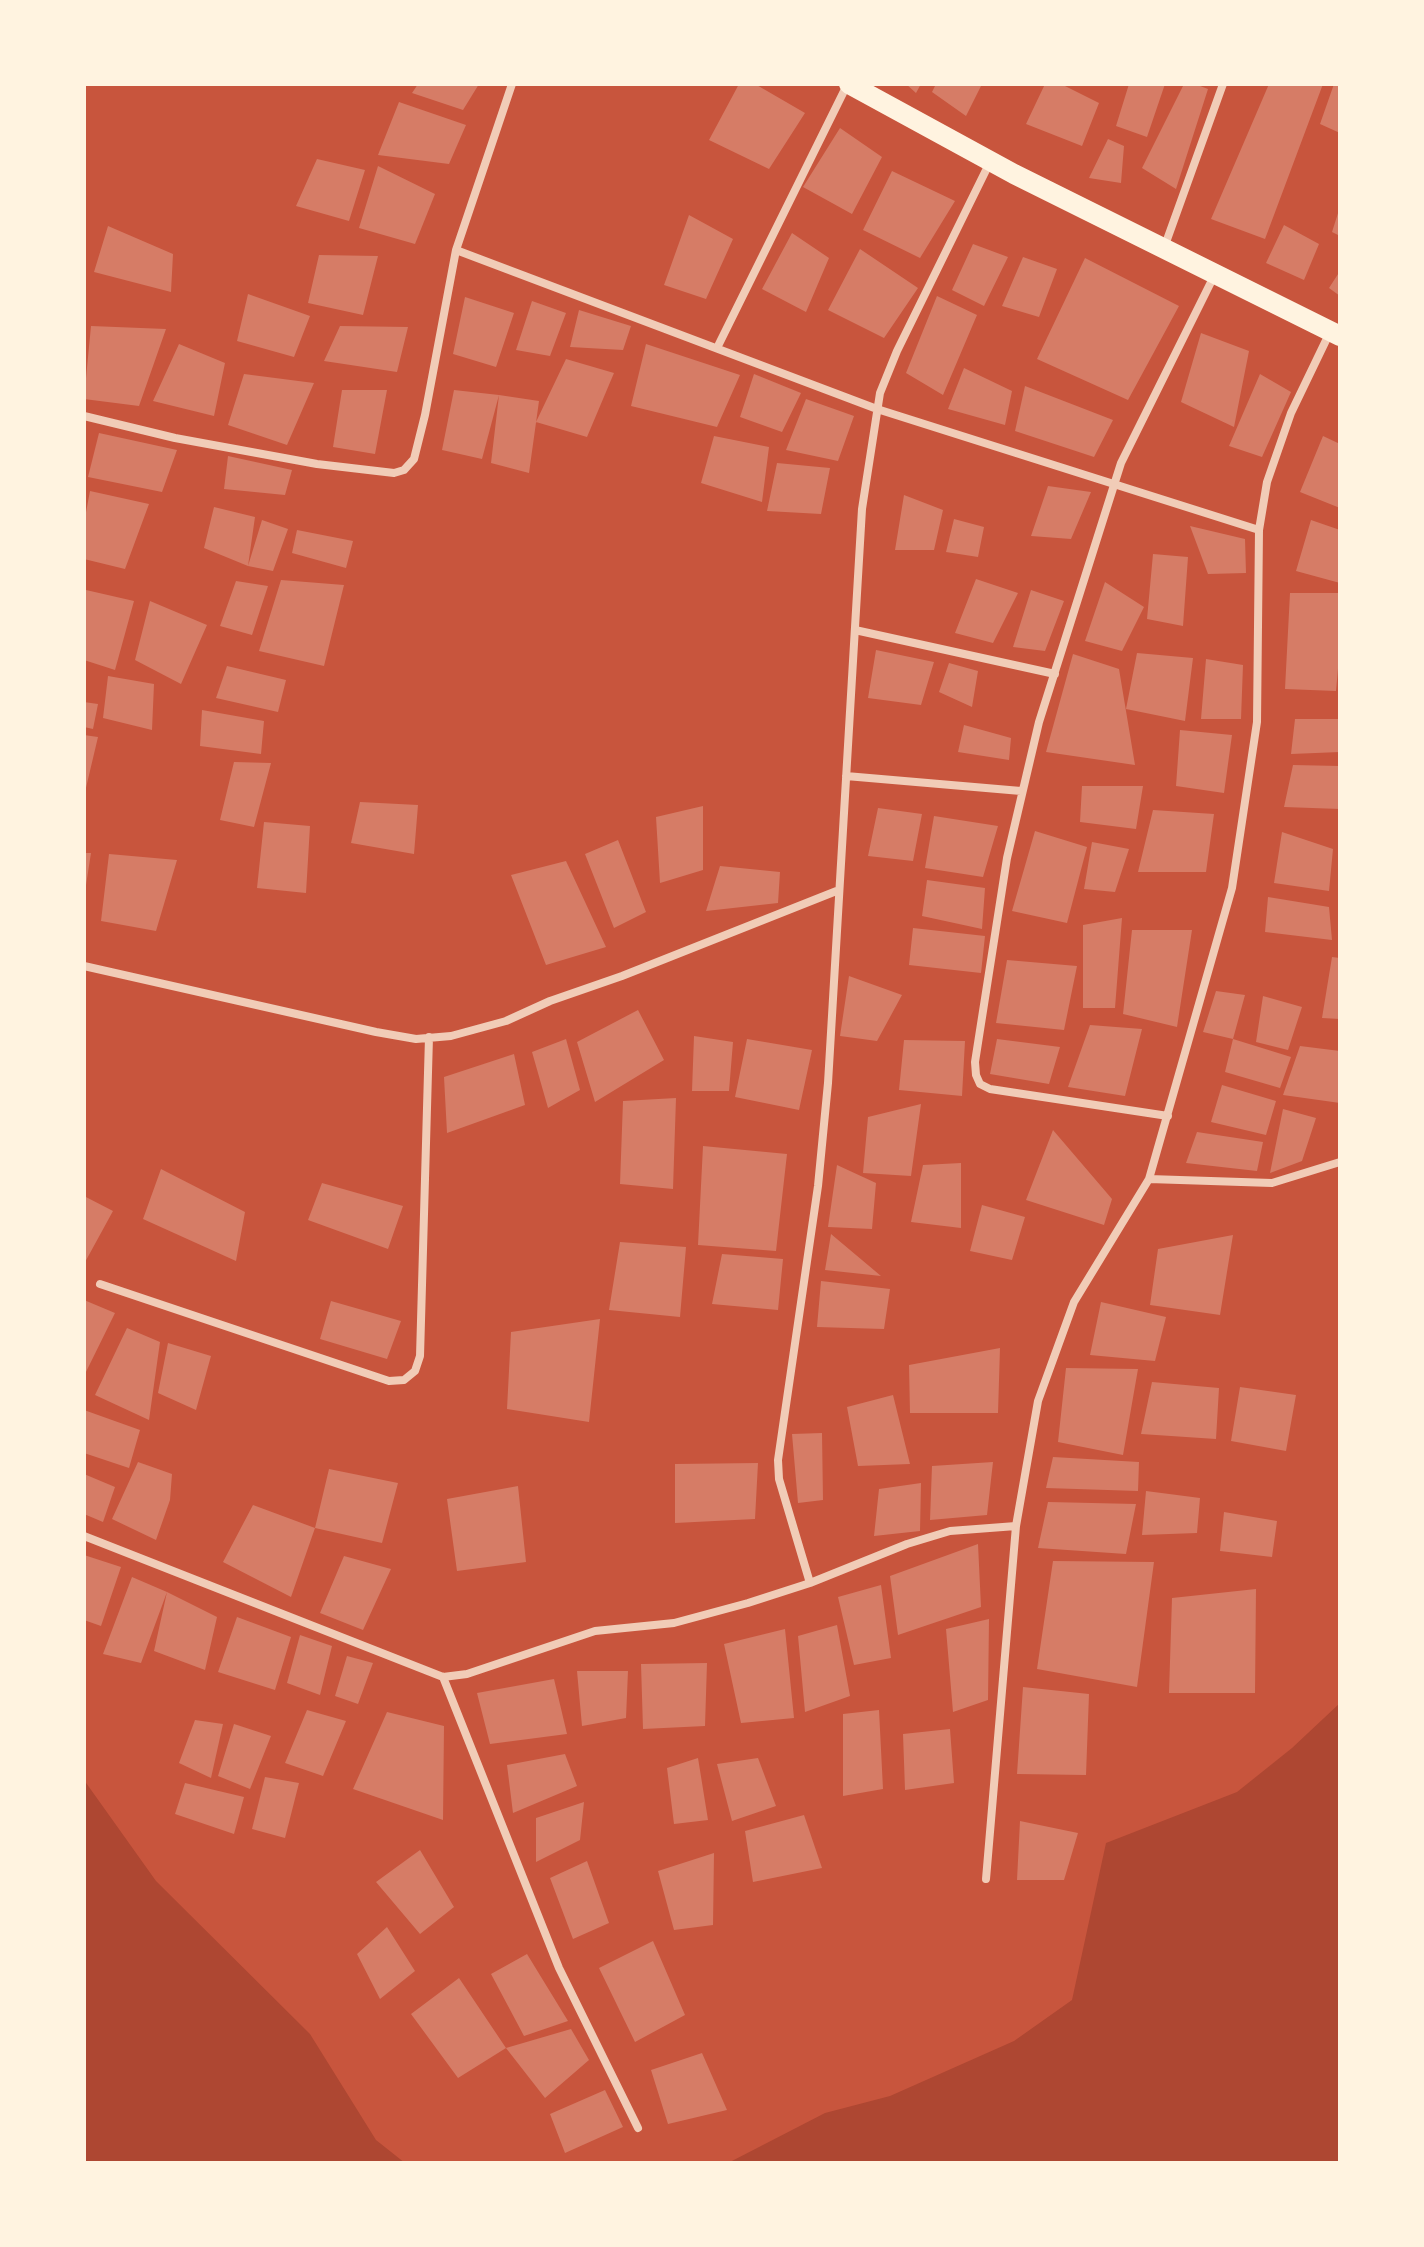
<!DOCTYPE html>
<html>
<head>
<meta charset="utf-8">
<style>
  body { margin:0 }
  #map { position:relative; width:1424px; height:2247px; overflow:hidden; background:#c8553d; font-family:Rubik,sans-serif }
  canvas { display:block }
  .frame { position:absolute; inset:0; border:86px solid #fff3e0; pointer-events:none }
</style>
</head>
<body>
<div id="map">
<canvas width="1424" height="2247"></canvas>
<div class="frame"></div>
</div>
<script>
const g = document.querySelector('canvas').getContext('2d');
g.lineJoin = 'round';
function fillPath(path, color) { g.fillStyle = color; g.fill(path, 'evenodd'); }
const poly = rows => new Path2D(rows.map(r => 'M' + r).join(''));
function strokePath(path, color, width, dash) { g.strokeStyle = color; g.lineWidth = width; g.lineCap = dash ? 'butt' : 'round'; g.setLineDash(dash || []); g.stroke(path); }
fillPath(poly([
  [1340,1703,1340,2163,728,2163,825,2113,890,2096,1014,2041,1072,2000,1106,1843,1237,1792,1292,1748],
  [84,1780,156,1881,310,2034,376,2140,405,2163,84,2163]
]), '#ae4732');
fillPath(poly([
  [418,84,479,84,463,110,412,93],
  [739,84,755,84,805,113,769,169,709,140],
  [906,84,921,84,916,93],
  [936,84,982,84,966,116,932,92],
  [1045,84,1061,84,1099,103,1082,146,1026,124],
  [1129,84,1165,84,1147,137,1116,126],
  [1184,84,1195,84,1208,89,1176,189,1142,168],
  [1269,84,1323,84,1265,239,1211,219],
  [1334,84,1340,84,1340,133,1320,124],
  [399,102,466,125,449,164,378,155],
  [840,128,882,157,852,214,803,187],
  [1108,139,1124,146,1121,183,1089,178],
  [317,159,365,170,349,221,296,206],
  [378,166,435,194,415,244,359,228],
  [892,171,955,201,920,258,863,230],
  [1339,210,1340,211,1340,236,1332,232],
  [689,215,733,239,706,299,664,285],
  [1284,225,1319,244,1304,280,1266,263],
  [108,226,173,254,171,292,94,272],
  [792,233,829,258,806,312,762,289],
  [973,244,1008,257,984,306,952,290],
  [860,249,918,288,884,338,828,310],
  [319,255,378,256,363,315,308,303],
  [1023,257,1057,269,1039,317,1002,306],
  [1085,258,1179,306,1128,400,1037,359],
  [1340,271,1340,296,1329,288],
  [248,294,310,316,294,357,237,341],
  [937,296,977,315,943,395,906,373],
  [465,297,514,313,496,367,453,354],
  [532,301,566,313,550,356,516,350],
  [579,310,631,326,623,350,570,347],
  [91,326,166,329,139,406,84,399],
  [340,326,408,327,397,372,324,361],
  [1201,333,1249,351,1234,427,1181,402],
  [179,344,225,363,214,416,153,401],
  [646,344,740,375,717,427,631,406],
  [566,359,614,373,587,437,536,422],
  [964,368,1012,391,1005,425,948,409],
  [244,374,314,383,287,445,228,425],
  [754,374,801,393,782,432,740,417],
  [1260,374,1291,392,1262,457,1229,446],
  [1025,386,1113,420,1094,457,1015,431],
  [342,390,387,390,375,454,333,447],
  [454,390,499,395,482,459,442,450],
  [499,395,539,401,529,473,491,463],
  [806,399,854,416,838,461,786,450],
  [99,433,177,450,162,492,88,477],
  [714,436,769,447,762,502,701,483],
  [1323,436,1340,444,1340,508,1300,492],
  [228,456,292,470,285,495,224,489],
  [777,463,830,468,821,514,767,511],
  [1048,486,1091,492,1071,539,1031,536],
  [90,491,149,504,125,569,84,559,84,523],
  [904,495,943,510,934,550,895,550],
  [214,507,255,517,248,566,204,548],
  [954,519,984,527,978,557,946,552],
  [262,520,288,529,273,571,248,566],
  [1311,520,1340,530,1340,583,1296,571],
  [1190,526,1245,539,1246,573,1208,574],
  [297,530,353,541,346,568,292,553],
  [1153,554,1188,557,1183,626,1147,619],
  [976,579,1018,593,993,643,955,633],
  [281,580,344,585,324,666,259,651],
  [236,581,268,586,252,635,220,626],
  [1105,582,1144,607,1122,651,1085,641],
  [86,590,134,601,115,670,84,660],
  [1031,590,1064,601,1045,651,1013,647],
  [1290,593,1340,593,1340,646,1336,691,1285,689],
  [150,601,207,625,181,684,135,660],
  [876,650,934,662,921,705,868,698],
  [1137,653,1193,658,1185,721,1126,709],
  [1073,654,1119,669,1135,765,1046,752],
  [1206,659,1243,665,1241,719,1201,719],
  [949,663,978,671,972,707,939,692],
  [227,666,286,680,278,712,216,698],
  [108,676,154,684,152,730,103,718],
  [84,702,98,704,93,729,84,727],
  [202,710,264,721,261,754,200,746],
  [1295,719,1340,719,1340,752,1291,754],
  [964,725,1011,738,1009,760,958,752],
  [1180,730,1232,735,1224,793,1176,786],
  [84,735,98,737,85,792,84,792],
  [234,762,271,763,254,827,220,820],
  [1293,765,1340,766,1340,809,1284,807],
  [1082,786,1143,786,1136,829,1080,822],
  [360,802,418,805,414,854,351,843],
  [703,806,703,870,660,883,656,817],
  [878,808,922,814,913,861,868,856],
  [1153,810,1214,814,1206,872,1138,872],
  [934,816,998,826,983,877,925,868],
  [264,822,310,826,306,893,257,888],
  [1035,831,1087,847,1067,923,1012,911],
  [1282,832,1333,849,1329,891,1274,883],
  [618,840,646,912,614,928,585,854],
  [1092,842,1129,849,1115,892,1084,889],
  [84,853,91,853,86,885,84,885],
  [109,854,177,860,156,931,101,921],
  [566,861,606,947,546,965,511,875],
  [720,866,780,872,778,903,706,911],
  [927,880,985,888,982,929,922,916],
  [1268,897,1329,907,1332,940,1265,932],
  [1122,918,1115,1008,1083,1008,1083,925],
  [913,928,985,936,981,973,909,965],
  [1132,930,1192,930,1177,1027,1123,1014],
  [1332,957,1340,958,1340,1019,1322,1018],
  [1007,960,1077,966,1064,1030,996,1023],
  [849,976,902,995,877,1041,840,1036],
  [1216,991,1245,995,1233,1039,1203,1032],
  [1263,996,1302,1007,1288,1050,1256,1042],
  [638,1010,664,1060,595,1102,577,1042],
  [1090,1025,1142,1029,1125,1096,1068,1087],
  [694,1036,733,1042,729,1091,692,1091],
  [566,1039,580,1090,548,1108,532,1052],
  [747,1039,812,1050,799,1110,735,1097],
  [997,1039,1060,1047,1049,1084,990,1074],
  [1233,1039,1291,1057,1280,1088,1225,1072],
  [904,1040,965,1041,962,1096,899,1090],
  [1300,1046,1340,1051,1340,1103,1283,1095],
  [514,1054,525,1105,447,1133,444,1077],
  [1222,1085,1276,1101,1266,1135,1211,1122],
  [676,1098,673,1189,620,1184,623,1101],
  [921,1104,911,1176,863,1173,868,1117],
  [1283,1109,1316,1118,1302,1161,1270,1173],
  [1053,1130,1112,1199,1104,1225,1026,1200],
  [1197,1132,1263,1142,1257,1171,1186,1163],
  [703,1146,787,1154,776,1251,698,1245],
  [961,1163,961,1228,911,1222,923,1165],
  [837,1165,876,1183,872,1229,828,1227],
  [161,1169,245,1212,236,1261,143,1219],
  [322,1183,403,1206,388,1249,308,1220],
  [84,1196,113,1211,84,1264],
  [982,1205,1025,1217,1012,1260,970,1251],
  [831,1234,881,1276,825,1270],
  [1233,1235,1220,1315,1150,1305,1158,1249],
  [620,1242,686,1247,680,1317,609,1310],
  [722,1254,783,1259,778,1310,712,1304],
  [821,1281,890,1289,884,1329,817,1327],
  [84,1300,115,1313,84,1376],
  [331,1301,401,1321,387,1359,320,1339],
  [1101,1302,1166,1317,1155,1361,1090,1355],
  [600,1319,589,1422,507,1409,511,1332],
  [127,1328,160,1342,149,1420,95,1395],
  [168,1343,211,1356,196,1410,158,1393],
  [1000,1348,998,1413,910,1413,909,1365],
  [1066,1368,1138,1369,1123,1455,1058,1442],
  [1152,1382,1219,1388,1216,1439,1141,1434],
  [1240,1387,1296,1395,1286,1451,1231,1441],
  [893,1395,910,1464,858,1466,847,1407],
  [84,1410,140,1430,129,1468,84,1453],
  [822,1433,823,1500,798,1503,792,1434],
  [1053,1457,1139,1462,1138,1491,1046,1488],
  [138,1462,172,1474,170,1500,156,1540,112,1519],
  [993,1462,987,1515,930,1520,932,1466],
  [758,1463,755,1519,675,1523,675,1464],
  [329,1469,398,1483,382,1543,315,1528,291,1597,223,1562,253,1505,315,1528],
  [84,1474,115,1487,103,1522,84,1514],
  [921,1483,920,1531,874,1536,879,1489],
  [518,1486,526,1562,457,1571,447,1499],
  [1146,1491,1200,1498,1197,1533,1142,1535],
  [1048,1502,1136,1504,1126,1554,1038,1548],
  [1224,1512,1277,1521,1272,1557,1220,1551],
  [978,1544,981,1607,898,1635,890,1576],
  [84,1555,121,1567,101,1626,84,1620],
  [344,1556,391,1569,363,1630,320,1613],
  [1053,1561,1154,1562,1137,1687,1037,1669],
  [132,1577,167,1592,141,1663,103,1654],
  [881,1585,891,1658,854,1665,838,1597],
  [1256,1589,1255,1693,1169,1693,1172,1598],
  [167,1592,217,1617,205,1670,154,1651],
  [237,1617,291,1637,275,1690,218,1672],
  [989,1619,988,1700,953,1712,946,1629],
  [837,1625,850,1696,805,1712,798,1636],
  [785,1629,794,1718,741,1723,724,1644],
  [300,1635,332,1646,320,1695,287,1683],
  [347,1656,373,1663,358,1704,335,1696],
  [707,1663,705,1726,643,1729,641,1664],
  [577,1671,628,1671,626,1718,582,1726],
  [554,1679,567,1734,490,1744,477,1693],
  [1023,1687,1089,1694,1086,1775,1017,1774],
  [307,1710,346,1721,323,1776,285,1763],
  [879,1710,883,1789,843,1796,843,1714],
  [387,1712,444,1726,443,1820,353,1789],
  [195,1720,223,1724,211,1778,179,1763],
  [234,1724,271,1736,250,1789,218,1776],
  [950,1729,954,1783,905,1790,903,1734],
  [565,1754,577,1786,513,1813,507,1765],
  [698,1758,708,1820,674,1824,667,1768],
  [758,1758,776,1806,732,1821,717,1764],
  [265,1777,299,1783,285,1838,252,1829],
  [185,1783,244,1797,234,1834,175,1814],
  [584,1802,580,1840,536,1862,536,1818],
  [804,1815,822,1868,753,1882,745,1831],
  [1020,1821,1078,1833,1064,1880,1017,1880],
  [420,1850,454,1907,420,1934,376,1882],
  [714,1853,713,1925,674,1930,658,1871],
  [587,1861,609,1923,573,1939,550,1878],
  [387,1927,415,1971,380,1999,357,1954],
  [653,1941,685,2015,635,2042,599,1968],
  [527,1954,568,2021,524,2036,491,1974],
  [459,1978,506,2048,458,2078,411,2014],
  [571,2029,589,2060,545,2098,506,2048],
  [702,2053,727,2110,668,2124,651,2070],
  [605,2090,623,2127,565,2153,550,2114]
]), '#d67c66');
strokePath(poly([
  [1164,248,1223,84],
  [456,250,877,409,1259,530],
  [717,348,847,85],
  [84,416,175,438,317,464,394,473,404,470,414,459,425,415,456,250,512,84],
  [855,630,1055,674],
  [846,776,1021,791],
  [84,966,376,1032,416,1039,451,1036,506,1021,550,1001,622,976,839,890],
  [1168,1116,990,1089,980,1084,976,1075,975,1062,1007,858,1039,722,1121,463,1215,274],
  [1149,1179,1232,888,1257,722,1259,530,1267,482,1291,413,1330,332],
  [100,1284,389,1381,404,1380,415,1371,420,1356,429,1037],
  [84,1536,443,1677,467,1674,595,1631,674,1623,748,1603,810,1583,907,1544,950,1531,1016,1526],
  [810,1583,779,1479,778,1460,818,1186,828,1083,862,509,880,393,897,351,990,162],
  [443,1677,559,1968,638,2128],
  [986,1879,1016,1526,1038,1401,1074,1302,1149,1179,1272,1183,1340,1162]
]), '#f1ccb7', 8);
strokePath(poly([
  [849,84,1014,174,1340,336]
]), '#fff3e0', 20);
</script>
</body>
</html>
